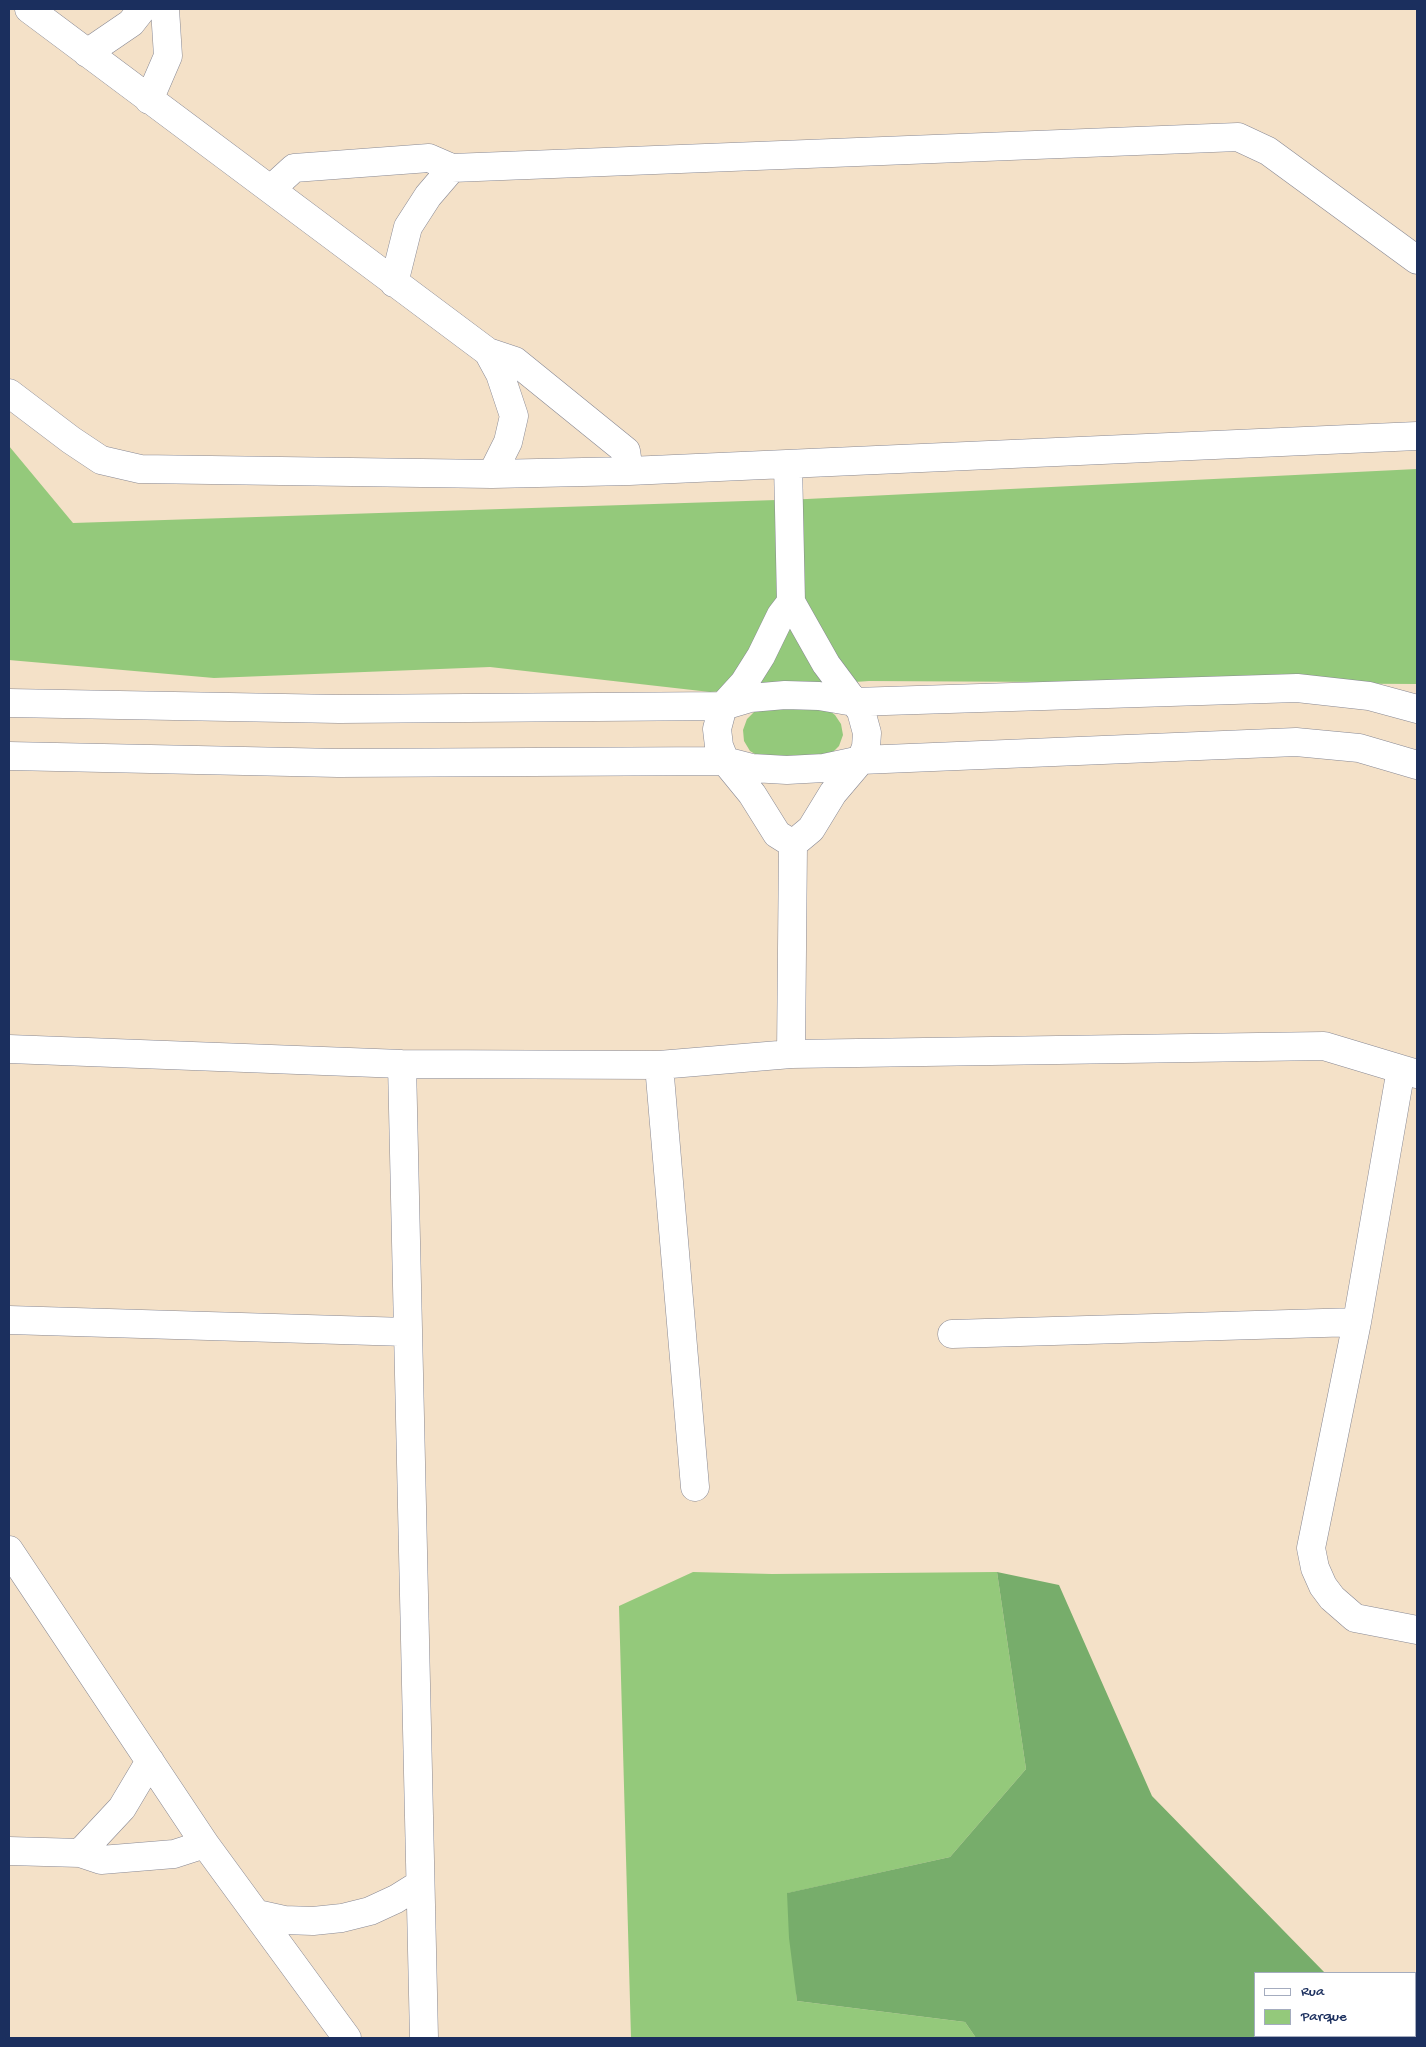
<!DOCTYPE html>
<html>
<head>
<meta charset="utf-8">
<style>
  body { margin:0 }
  #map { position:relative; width:1426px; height:2047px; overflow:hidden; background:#f4e1c8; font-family:"Gochi Hand",sans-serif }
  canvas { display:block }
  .frame { position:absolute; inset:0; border:10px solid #1b2f5e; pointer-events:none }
  .legend { position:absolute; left:1254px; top:1972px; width:162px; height:65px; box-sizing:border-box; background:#fff; border:1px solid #a4acbf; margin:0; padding:6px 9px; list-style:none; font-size:15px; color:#1b2f5e }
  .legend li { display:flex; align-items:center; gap:10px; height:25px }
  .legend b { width:25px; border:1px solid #a4acbf }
</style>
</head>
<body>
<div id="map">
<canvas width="1426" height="2047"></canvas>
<div class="frame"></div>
<ul class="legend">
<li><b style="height:6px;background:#fff"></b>Rua</li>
<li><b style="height:14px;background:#94c97b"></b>Parque</li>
</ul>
</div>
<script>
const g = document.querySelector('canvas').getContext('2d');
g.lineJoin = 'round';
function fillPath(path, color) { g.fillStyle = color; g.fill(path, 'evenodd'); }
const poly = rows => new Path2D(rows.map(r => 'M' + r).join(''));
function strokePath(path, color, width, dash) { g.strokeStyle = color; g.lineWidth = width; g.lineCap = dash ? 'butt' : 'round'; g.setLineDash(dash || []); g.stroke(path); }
fillPath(poly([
  [9,446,73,523,807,499,1417,469,1417,684,869,681,710,692,490,667,214,678,9,660],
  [765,708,826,708,835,715,841,724,843,735,839,746,831,754,760,757,750,751,744,741,743,730,747,719,754,712],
  [693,1572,772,1574,997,1572,1026,1769,950,1857,788,1893,797,2001,965,2022,976,2038,631,2038,619,1606]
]), '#94c97b');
fillPath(poly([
  [997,1572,1059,1585,1152,1796,1325,1973,1255,1973,1255,2036,1383,2036,1385,2038,976,2038,965,2022,797,2001,789,1938,787,1893,950,1857,1026,1769]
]), '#77ad6b');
const street = poly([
  [29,9,488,352,515,361,626,451,629,471],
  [87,53,131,23,142,9],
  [149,100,168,56,165,9],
  [271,189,294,168,429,158,452,168,1238,137,1268,151,1417,260],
  [394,283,408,227,428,196,452,168],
  [488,352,500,374,514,416,508,442,492,474],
  [9,393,71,440,101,460,140,469,492,474,629,471,1417,436],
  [788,464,791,602,826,664,861,711,867,733,866,747,861,760,833,793,811,829,793,844,791,1054],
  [791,602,781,615,761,656,744,683,723,706,717,729,719,746,725,761,752,794,777,834,793,844],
  [9,703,339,709,723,706,750,698,785,695,819,696,854,702,1297,688,1369,696,1417,709],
  [9,756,338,763,725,761,752,768,787,770,824,768,861,760,1296,742,1359,748,1417,765],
  [9,1049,402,1064,659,1065,791,1054,1324,1046,1417,1074],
  [402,1064,424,2038],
  [659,1065,695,1487],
  [1401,1069,1357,1322,1311,1548,1315,1568,1323,1586,1332,1598,1355,1618,1417,1630],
  [9,1320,407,1332],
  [952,1334,1357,1322],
  [9,1550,205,1844,347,2038],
  [9,1851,80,1853,101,1860,174,1854,205,1844],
  [80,1853,122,1808,150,1761],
  [257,1914,284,1920,313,1921,342,1918,370,1911,396,1899,420,1884]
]);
strokePath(street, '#888893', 29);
strokePath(street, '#fff', 28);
</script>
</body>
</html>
